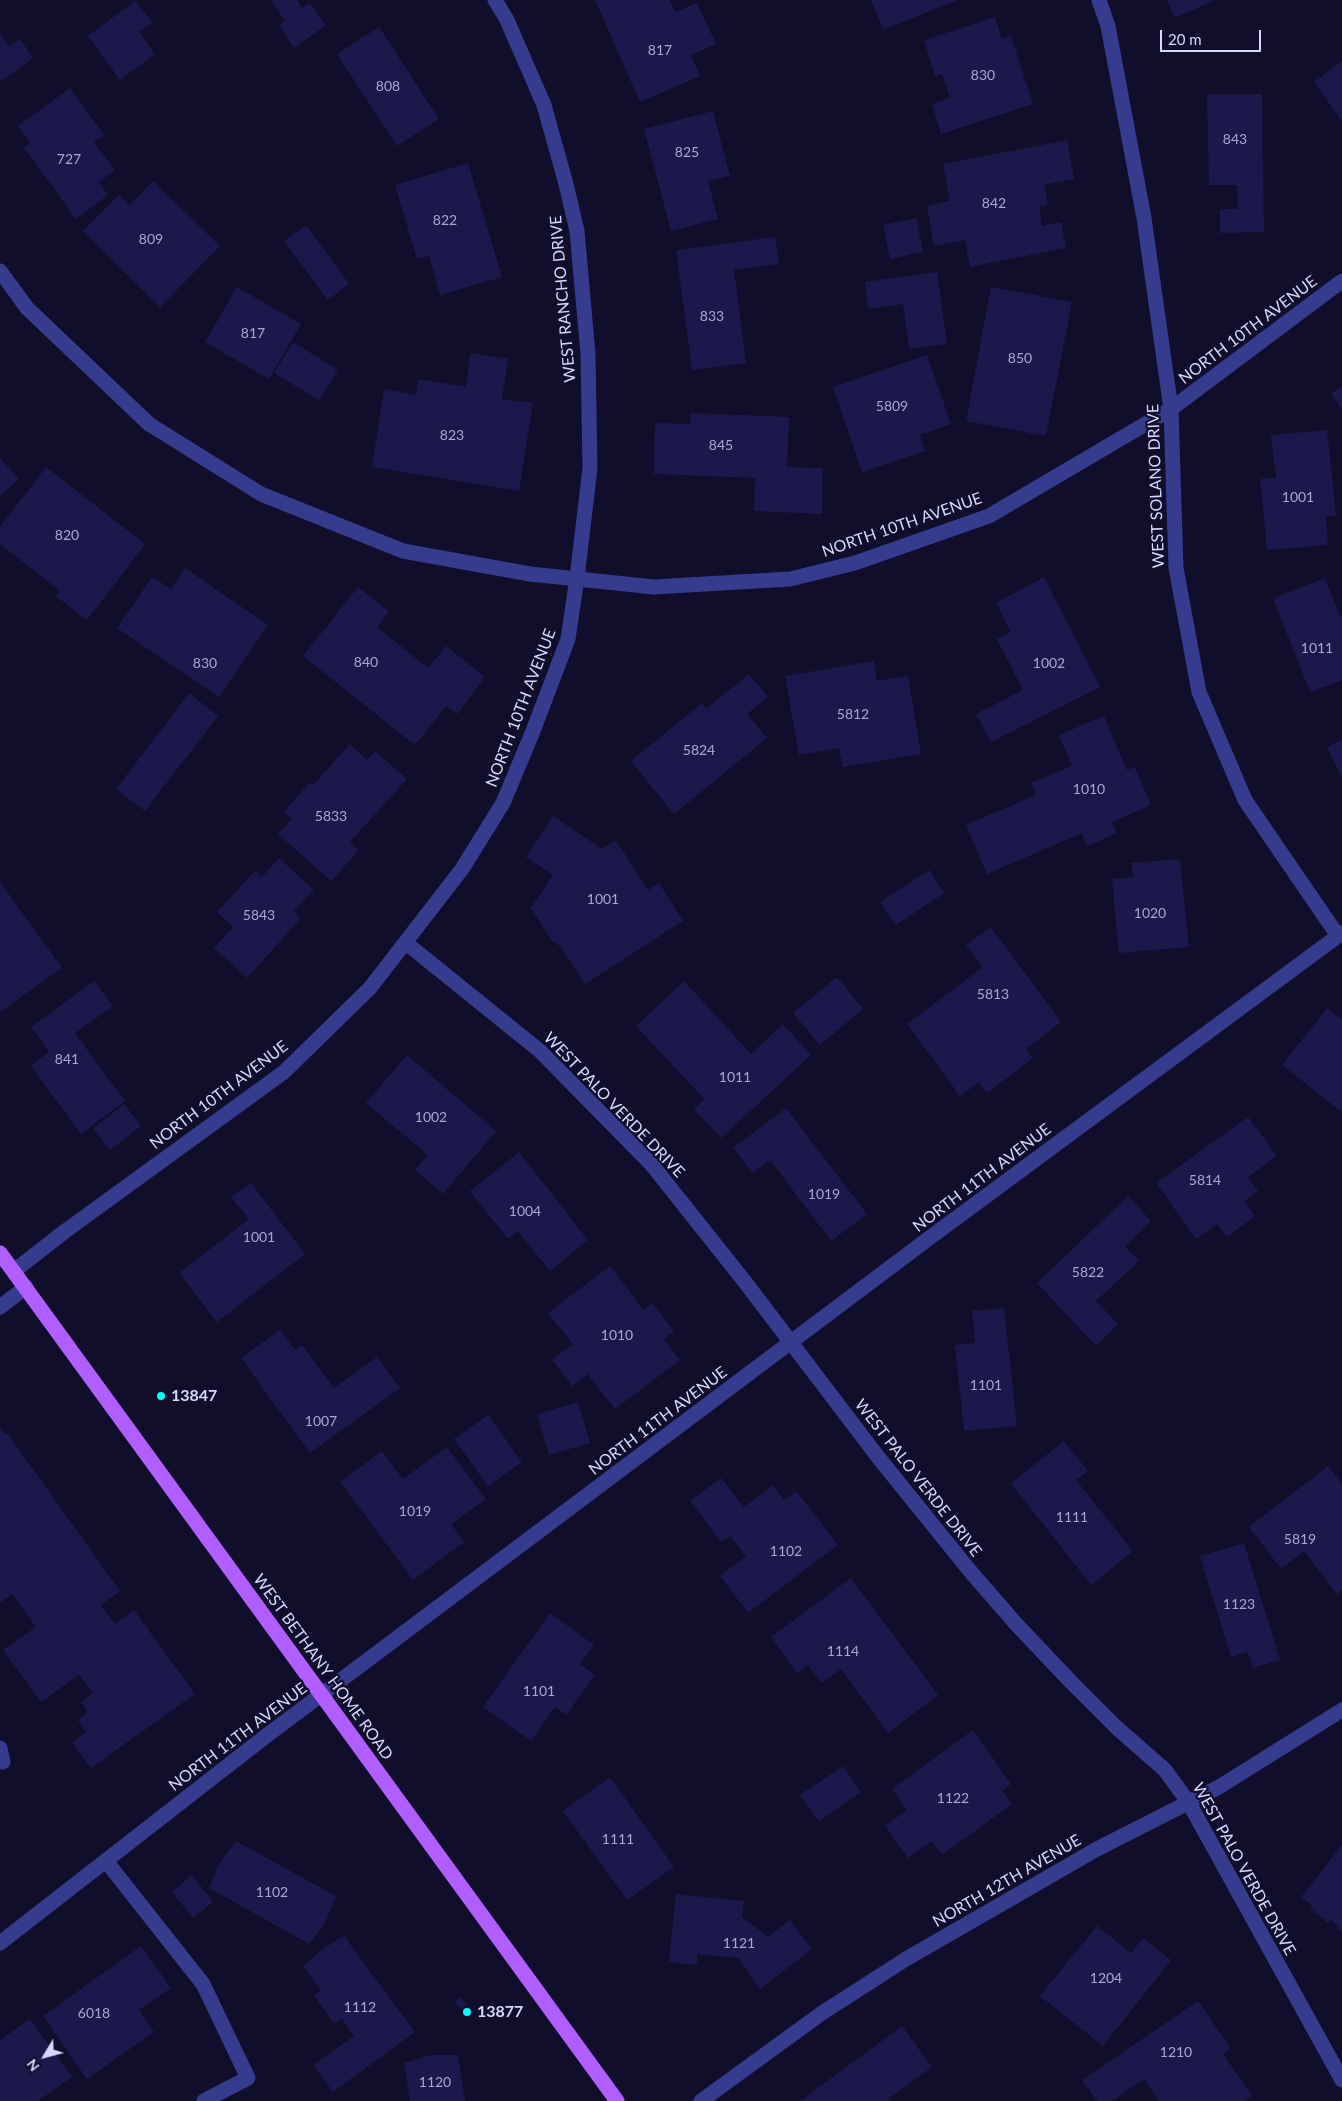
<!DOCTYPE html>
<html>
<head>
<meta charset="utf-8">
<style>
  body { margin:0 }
  #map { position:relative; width:1342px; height:2101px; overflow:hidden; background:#100e2a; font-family:Lato,sans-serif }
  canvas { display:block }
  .north { position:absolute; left:20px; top:2031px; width:50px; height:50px; -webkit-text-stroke:4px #100e2a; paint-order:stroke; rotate:233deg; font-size:14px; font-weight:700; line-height:20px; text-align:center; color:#d7d7ff }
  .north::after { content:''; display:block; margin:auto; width:18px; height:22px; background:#d7d7ff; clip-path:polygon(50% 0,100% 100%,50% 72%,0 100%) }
  .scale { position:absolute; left:1160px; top:30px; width:101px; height:22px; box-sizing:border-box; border:2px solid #d7d7ff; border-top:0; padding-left:6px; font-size:15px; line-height:18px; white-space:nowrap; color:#d7d7ff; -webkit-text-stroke:4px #100e2a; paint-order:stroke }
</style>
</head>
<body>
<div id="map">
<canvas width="1342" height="2101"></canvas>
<div class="north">N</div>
<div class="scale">20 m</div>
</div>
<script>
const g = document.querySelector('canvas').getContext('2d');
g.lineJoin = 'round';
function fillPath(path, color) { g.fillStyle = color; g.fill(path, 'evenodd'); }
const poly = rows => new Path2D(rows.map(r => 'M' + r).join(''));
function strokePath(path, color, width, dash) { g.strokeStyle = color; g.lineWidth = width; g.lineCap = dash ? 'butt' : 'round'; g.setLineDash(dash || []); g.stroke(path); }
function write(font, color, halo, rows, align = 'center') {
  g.font = font + ' Lato,sans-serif'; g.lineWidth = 4.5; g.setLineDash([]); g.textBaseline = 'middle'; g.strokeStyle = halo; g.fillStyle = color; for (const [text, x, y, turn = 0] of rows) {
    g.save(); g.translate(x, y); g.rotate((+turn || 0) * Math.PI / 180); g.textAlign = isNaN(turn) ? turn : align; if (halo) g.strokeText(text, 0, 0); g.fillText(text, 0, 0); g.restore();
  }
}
fillPath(poly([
  [271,0,297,0,302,8,310,3,326,25,294,48,279,25,285,21],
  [595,0,670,0,675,12,697,3,716,44,691,55,700,76,640,102],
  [871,0,957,0,883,30],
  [1167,0,1215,0,1175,18],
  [135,1,152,22,139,32,155,54,120,80,88,36],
  [995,17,1002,39,1011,36,1033,104,941,134,932,104,950,98,942,74,935,76,924,40],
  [379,27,439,119,397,146,337,54],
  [0,33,9,47,20,39,33,58,0,82],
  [1342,61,1342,121,1314,82],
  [70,88,104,135,94,142,115,170,99,182,108,195,76,219,24,148,31,143,18,126],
  [1207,94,1262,94,1264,232,1220,233,1220,209,1238,209,1237,185,1209,185],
  [713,111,730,176,708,181,718,219,671,231,644,129],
  [1067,140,1074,179,1044,185,1048,205,1039,207,1042,226,1061,222,1066,248,970,267,965,240,934,246,927,206,950,201,943,164],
  [468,163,502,277,440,295,429,255,417,259,395,185],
  [153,181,220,246,160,307,83,231,119,195,130,205],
  [916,218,923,252,890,259,883,225],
  [306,225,349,284,328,300,284,241],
  [775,237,779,264,734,270,746,363,692,370,676,250],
  [937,272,947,344,909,349,903,304,868,309,865,282],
  [237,287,301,324,269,379,205,342],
  [991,287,1072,302,1046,436,966,421],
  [293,342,338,370,319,400,274,373],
  [470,353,508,359,502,399,533,403,519,491,372,467,384,389,416,395,418,379,466,387],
  [927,355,951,424,920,435,925,451,862,472,833,387],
  [1342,386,1342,409,1331,394],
  [691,413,789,417,787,467,823,468,822,514,754,511,755,478,654,474,655,423,690,424],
  [1327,430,1336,516,1326,516,1328,545,1267,550,1260,479,1276,478,1271,435],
  [0,458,19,479,0,496],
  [46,467,145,544,87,620,56,596,60,591,0,544,0,527],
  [185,568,268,625,219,697,117,628,152,577,171,589],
  [1044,577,1100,687,991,742,976,714,1023,690,997,639,1011,632,996,603],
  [1325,578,1340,616,1342,615,1342,680,1310,692,1273,598],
  [358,587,389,612,377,627,428,668,446,646,485,677,457,714,446,706,415,745,303,656],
  [874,661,877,681,908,676,921,754,843,767,839,748,799,755,785,676],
  [749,674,768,697,747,714,767,738,674,814,631,761,702,703,706,709],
  [189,693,218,716,145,811,116,789],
  [1104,716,1127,770,1135,767,1151,805,1112,822,1117,833,1087,846,1082,833,987,874,966,825,1036,795,1031,783,1072,766,1059,735],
  [1342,740,1342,778,1327,747],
  [350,744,367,760,375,751,407,779,350,842,359,850,331,881,278,834,292,819,284,812,310,782,313,785],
  [553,816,602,849,616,840,648,890,659,883,683,921,585,984,560,946,552,941,531,908,553,875,526,857],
  [279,858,314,890,294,911,301,918,247,978,214,948,233,927,217,912,255,871,262,877],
  [1180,859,1189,947,1119,953,1112,879,1133,877,1131,863],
  [929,870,944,893,896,925,880,902],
  [0,882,62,968,0,1012],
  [991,927,1061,1022,1026,1049,1033,1058,987,1093,979,1082,960,1096,907,1024,983,967,966,945],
  [837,977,863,1009,820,1045,793,1013],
  [94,981,113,1006,75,1033,125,1101,81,1134,31,1066,49,1052,31,1027],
  [684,981,751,1054,783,1024,811,1055,721,1138,694,1109,704,1099,636,1026],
  [1327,1008,1342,1020,1342,1112,1282,1065],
  [407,1055,496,1131,443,1194,415,1170,428,1155,366,1103],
  [124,1104,141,1126,110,1150,93,1129],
  [786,1108,867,1214,831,1241,770,1160,753,1173,733,1148],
  [1248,1117,1277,1156,1248,1177,1258,1191,1244,1201,1255,1216,1227,1237,1217,1224,1196,1239,1156,1183],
  [519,1152,588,1240,550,1271,518,1231,508,1239,470,1191],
  [251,1183,305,1254,217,1322,179,1273,249,1219,231,1197],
  [1128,1196,1151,1221,1125,1246,1139,1261,1096,1301,1118,1324,1096,1346,1037,1283],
  [610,1266,643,1310,652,1303,674,1331,664,1339,680,1360,615,1409,588,1374,572,1386,552,1360,573,1344,548,1313],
  [1004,1308,1017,1426,964,1431,955,1345,975,1343,972,1311],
  [280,1330,295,1350,302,1345,334,1388,377,1357,400,1388,310,1453,241,1358],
  [578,1402,590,1443,549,1455,537,1414],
  [488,1415,522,1462,488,1486,454,1439],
  [0,1427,5,1434,7,1433,120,1591,101,1605,115,1624,134,1610,195,1694,91,1768,72,1742,86,1732,78,1720,88,1712,81,1702,93,1693,79,1675,41,1702,3,1650,36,1627,12,1594,0,1603],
  [1064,1441,1088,1471,1076,1480,1133,1551,1091,1585,1011,1483],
  [447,1447,486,1499,451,1524,464,1542,413,1580,340,1482,382,1451,403,1479],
  [1328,1466,1342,1484,1342,1590,1337,1594,1304,1551,1281,1569,1249,1527],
  [721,1478,744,1507,773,1485,784,1500,796,1491,838,1545,748,1613,720,1576,746,1556,730,1536,721,1542,690,1501],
  [1244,1543,1280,1660,1253,1668,1248,1652,1231,1657,1200,1556],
  [851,1578,938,1695,888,1733,841,1669,822,1683,808,1665,797,1673,771,1637],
  [550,1613,594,1645,580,1664,595,1675,566,1715,555,1707,531,1741,483,1707],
  [973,1730,1011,1784,1002,1791,1012,1804,942,1855,932,1841,908,1858,885,1826,907,1810,892,1789],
  [843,1766,861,1792,819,1821,800,1795],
  [610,1777,674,1867,627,1900,563,1811],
  [236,1841,336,1896,325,1923,309,1944,209,1888,219,1863],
  [1342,1845,1342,1932,1331,1919,1328,1923,1310,1908,1312,1905,1301,1897],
  [192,1875,213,1902,193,1918,172,1892],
  [676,1894,744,1901,742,1917,768,1937,790,1920,812,1949,760,1989,738,1958,698,1954,697,1965,669,1962],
  [1097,1926,1131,1953,1143,1938,1171,1960,1103,2046,1040,1996],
  [344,1936,415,2032,333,2092,313,2065,354,2036,342,2019,334,2024,314,1996,321,1990,303,1966,323,1949],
  [141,1946,171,1988,139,2010,154,2032,87,2079,43,2016],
  [461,1997,471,2012,466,2016,455,2002],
  [1198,2001,1231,2049,1223,2054,1252,2096,1245,2101,1159,2101,1144,2079,1112,2101,1097,2101,1082,2080],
  [30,2019,72,2077,38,2101,0,2101,0,2040],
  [902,2026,932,2067,888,2099,890,2101,800,2101],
  [431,2055,458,2055,465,2101,410,2101,404,2063]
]), '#1d184c');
strokePath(poly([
  [1099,0,1108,26,1144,218,1171,409,1176,568,1199,692,1245,800,1338,936],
  [0,271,27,308,149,424,261,494,403,551,530,574,654,587,790,579,855,563,989,516,1171,409,1342,281],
  [406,943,540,1051,652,1165,745,1282,878,1457,970,1571,1017,1625,1073,1684,1116,1727,1165,1770,1189,1803,1342,2080],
  [14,1271,64,1232,284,1072,370,988,462,869,503,803,533,731,568,639,577,578,590,468,588,354,577,231,566,184,544,105,507,20,495,0],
  [0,1307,26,1287],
  [0,1748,3,1762],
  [106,1861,203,1984,248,2078,204,2101],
  [0,1943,266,1736,373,1656,928,1239,1342,933],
  [701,2101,822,2013,906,1959,1097,1849,1219,1787,1342,1710]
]), '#353b8d', 15);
strokePath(poly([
  [0,1253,617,2101]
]), '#b15eff', 15);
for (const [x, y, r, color] of [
  [161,1396,5,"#03fffc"],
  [467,2012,5,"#03fffc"]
]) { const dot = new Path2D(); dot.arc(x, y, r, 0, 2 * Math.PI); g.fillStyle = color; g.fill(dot); strokePath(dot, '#100e2a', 2); }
write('14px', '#a8a7d2', null, [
  ["817",660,50],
  ["830",983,75],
  ["808",388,86],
  ["843",1235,139],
  ["825",687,152],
  ["727",69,159],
  ["842",994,203],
  ["822",445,220],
  ["809",151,239],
  ["833",712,316],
  ["817",253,333],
  ["850",1020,358],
  ["5809",892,406],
  ["823",452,435],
  ["845",721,445],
  ["1001",1298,497],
  ["820",67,535],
  ["1011",1317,648],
  ["840",366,662],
  ["830",205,663],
  ["1002",1049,663],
  ["5812",853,714],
  ["5824",699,750],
  ["1010",1089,789],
  ["5833",331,816],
  ["1001",603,899],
  ["1020",1150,913],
  ["5843",259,915],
  ["5813",993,994],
  ["841",67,1059],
  ["1011",735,1077],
  ["1002",431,1117],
  ["5814",1205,1180],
  ["1019",824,1194],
  ["1004",525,1211],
  ["1001",259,1237],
  ["5822",1088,1272],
  ["1010",617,1335],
  ["1101",986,1385],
  ["1007",321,1421],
  ["1019",415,1511],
  ["1111",1072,1517],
  ["5819",1300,1539],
  ["1102",786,1551],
  ["1123",1239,1604],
  ["1114",843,1651],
  ["1101",539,1691],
  ["1122",953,1798],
  ["1111",618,1839],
  ["1102",272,1892],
  ["1121",739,1943],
  ["1204",1106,1978],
  ["1112",360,2007],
  ["6018",94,2013],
  ["1210",1176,2052],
  ["1120",435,2082]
]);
write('16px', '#d7d7ff', '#100e2a', [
  ["WEST RANCHO DRIVE",563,299,-95],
  ["NORTH 10TH AVENUE",1248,330,-37],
  ["WEST SOLANO DRIVE",1156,486,-92],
  ["NORTH 10TH AVENUE",902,525,-19],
  ["NORTH 10TH AVENUE",521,708,-69],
  ["NORTH 10TH AVENUE",219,1095,-37],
  ["WEST PALO VERDE DRIVE",614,1105,46],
  ["NORTH 11TH AVENUE",982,1178,-37],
  ["NORTH 11TH AVENUE",658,1421,-37],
  ["WEST PALO VERDE DRIVE",918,1478,52],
  ["WEST BETHANY HOME ROAD",323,1667,54],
  ["NORTH 11TH AVENUE",238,1737,-37],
  ["WEST PALO VERDE DRIVE",1244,1869,61],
  ["NORTH 12TH AVENUE",1007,1881,-30]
]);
write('bold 16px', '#d7d7ff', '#100e2a', [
  ["13847",171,1396],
  ["13877",477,2012]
], 'left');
</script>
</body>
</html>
